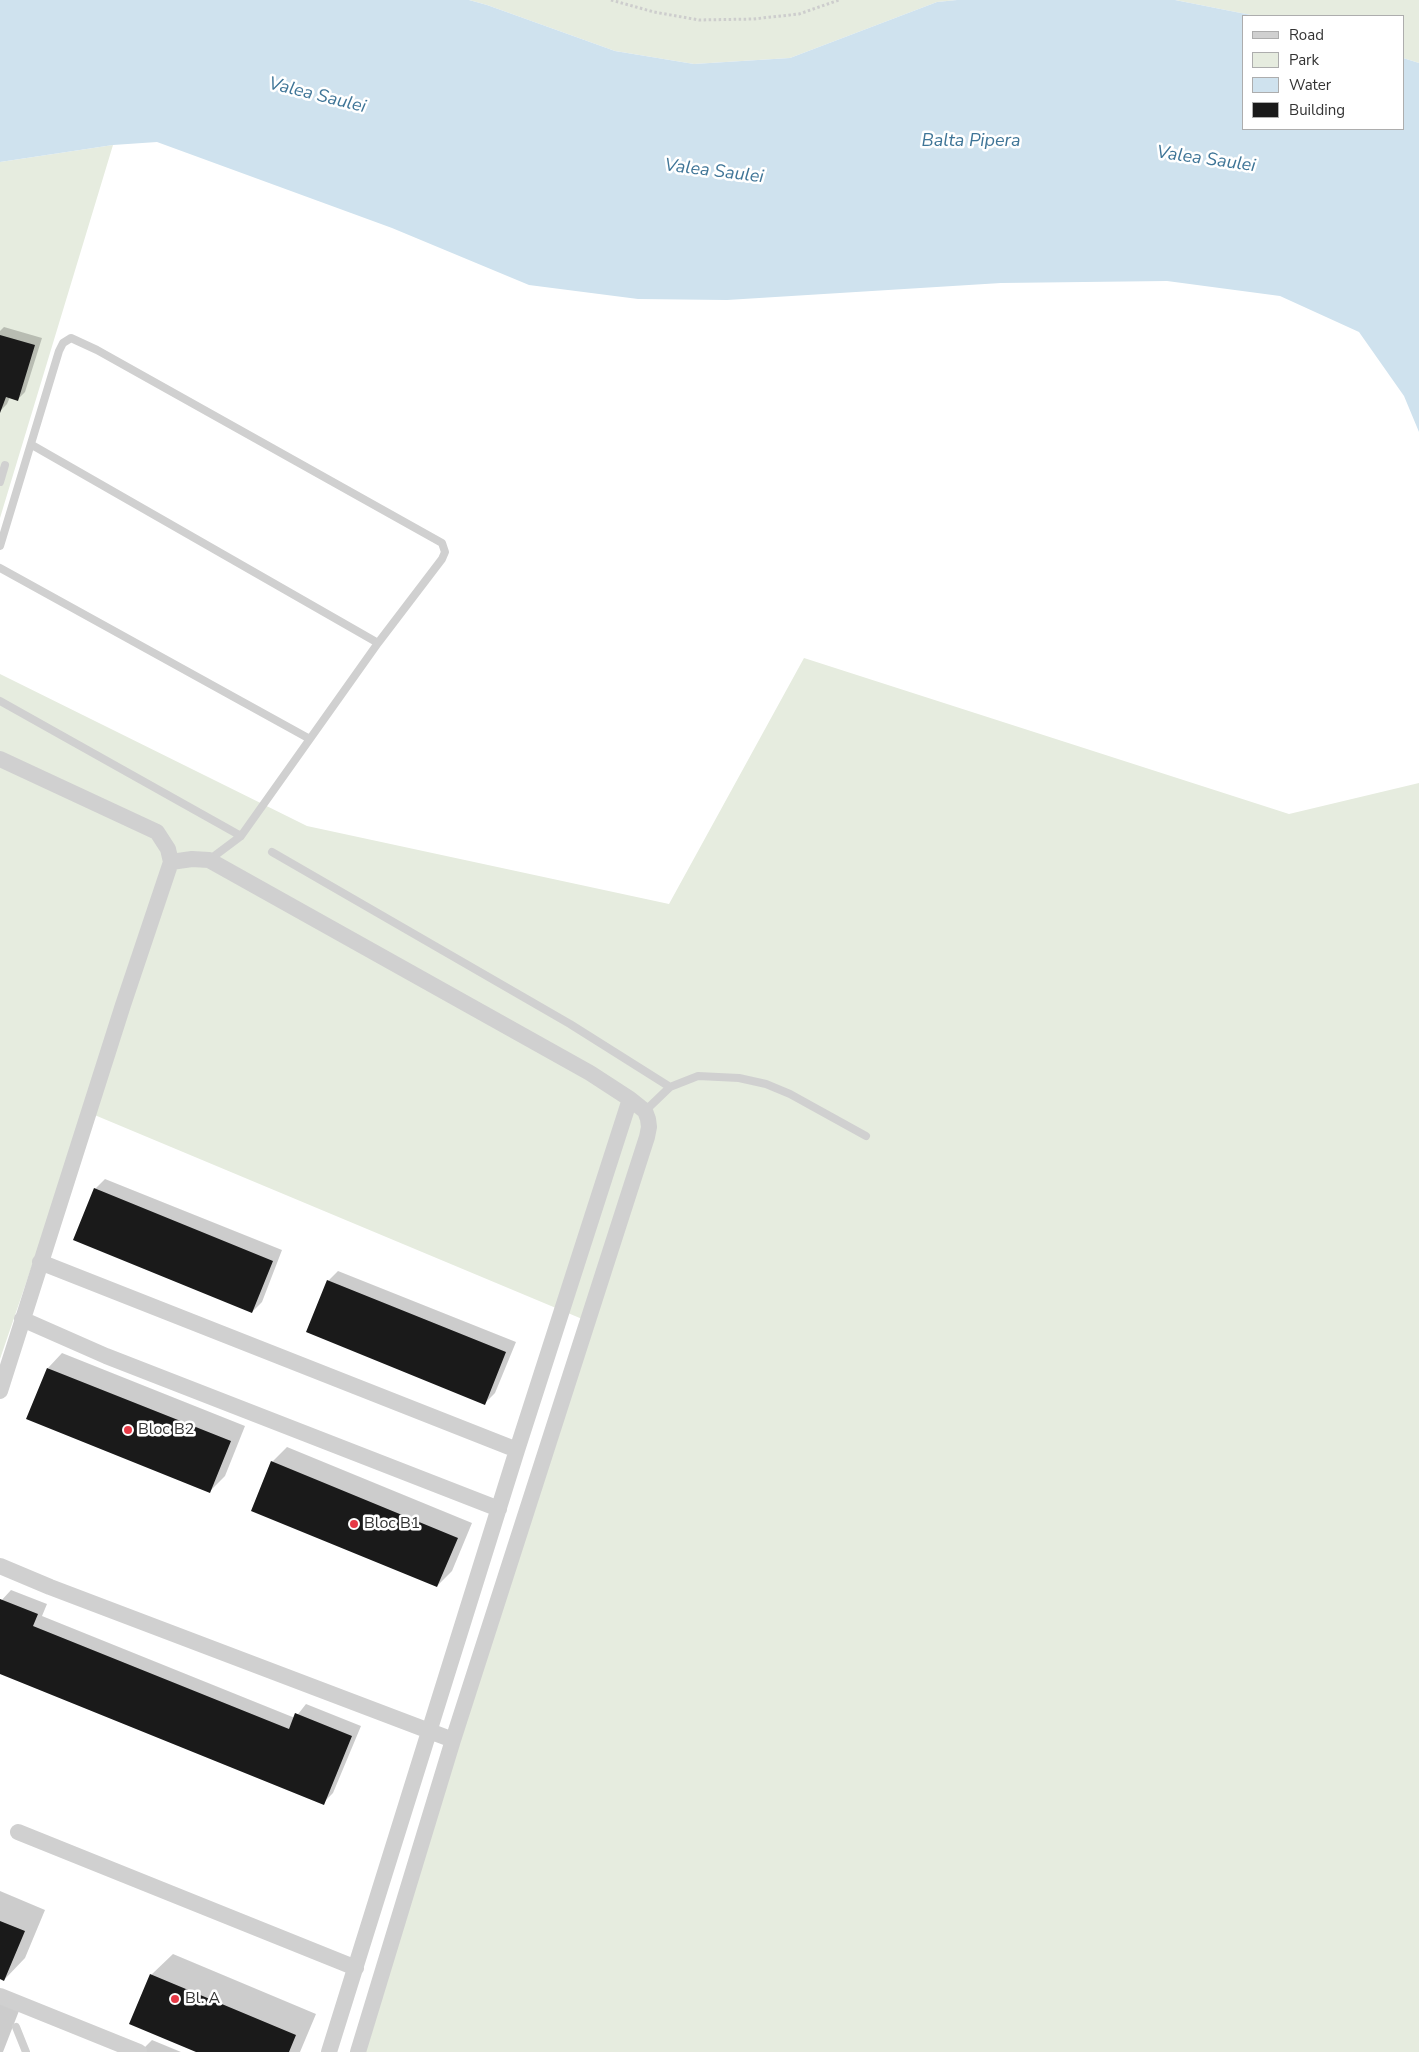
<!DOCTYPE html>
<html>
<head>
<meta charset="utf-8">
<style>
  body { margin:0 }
  #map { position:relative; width:1419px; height:2052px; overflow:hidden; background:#fff; font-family:"Nunito Sans",sans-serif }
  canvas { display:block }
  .legend { position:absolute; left:1242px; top:15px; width:162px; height:115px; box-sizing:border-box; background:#fff; border:1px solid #adadad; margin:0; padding:6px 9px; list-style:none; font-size:15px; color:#333 }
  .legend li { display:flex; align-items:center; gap:10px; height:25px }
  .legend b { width:25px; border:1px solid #adadad }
</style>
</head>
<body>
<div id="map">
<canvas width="1419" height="2052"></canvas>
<ul class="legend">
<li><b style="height:6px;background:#d0d0d0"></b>Road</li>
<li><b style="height:14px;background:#e6ecdf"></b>Park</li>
<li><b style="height:14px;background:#cfe2ee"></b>Water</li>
<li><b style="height:14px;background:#1a1a1a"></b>Building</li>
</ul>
</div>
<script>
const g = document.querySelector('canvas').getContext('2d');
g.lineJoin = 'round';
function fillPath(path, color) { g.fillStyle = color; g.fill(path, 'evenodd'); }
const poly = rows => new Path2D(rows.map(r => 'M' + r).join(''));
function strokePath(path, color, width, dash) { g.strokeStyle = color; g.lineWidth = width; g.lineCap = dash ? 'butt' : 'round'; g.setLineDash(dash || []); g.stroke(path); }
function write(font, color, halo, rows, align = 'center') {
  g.font = font + ' "Nunito Sans",sans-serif'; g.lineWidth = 5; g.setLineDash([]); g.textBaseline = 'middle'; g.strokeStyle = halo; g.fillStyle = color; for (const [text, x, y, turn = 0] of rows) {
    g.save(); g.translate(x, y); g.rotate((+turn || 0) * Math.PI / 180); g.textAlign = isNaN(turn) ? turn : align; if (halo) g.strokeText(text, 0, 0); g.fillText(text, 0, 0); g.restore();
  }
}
fillPath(poly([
  [469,0,957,0,937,2,790,58,694,64,615,51,487,5],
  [1175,0,1419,0,1419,63,1403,58,1403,16,1256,16],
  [113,145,0,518,0,162],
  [804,658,1289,814,1419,783,1419,2052,352,2052,587,1321,85,1111,0,1359,0,674,307,826,669,904]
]), '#e6ecdf');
fillPath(poly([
  [0,0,469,0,487,5,615,51,694,64,790,58,937,2,957,0,1175,0,1256,16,1243,16,1243,129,1403,129,1403,58,1419,63,1419,432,1404,396,1359,332,1280,296,1167,281,1001,283,727,300,638,299,529,285,392,228,157,142,113,145,0,162]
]), '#cfe2ee');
fillPath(poly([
  [4,327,42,338,25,392,18,399,10,397,7,404,0,411,0,331],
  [105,1179,282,1250,262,1302,252,1312,95,1189],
  [338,1271,516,1342,495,1393,485,1403,328,1281],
  [62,1353,245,1426,225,1476,210,1491,48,1368],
  [287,1447,472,1523,452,1571,437,1586,272,1462],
  [11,1590,47,1604,42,1616,295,1718,306,1704,361,1726,333,1793,323,1803,0,1673,0,1602],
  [0,1891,45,1910,25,1958,4,1980,0,1978],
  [173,1954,316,2014,300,2052,199,2052,151,1975],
  [0,1989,24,1998,3,2052,0,2052],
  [152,2040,181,2052,140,2052]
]), '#0003');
fillPath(poly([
  [0,335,35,345,18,401,6,397,0,413],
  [94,1188,273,1261,252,1313,73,1240],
  [327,1280,506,1352,485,1405,306,1332],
  [47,1368,231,1441,210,1493,26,1419],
  [271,1461,458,1538,437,1587,251,1511],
  [0,1599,38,1614,33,1626,289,1729,295,1713,352,1736,324,1805,0,1674],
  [0,1921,25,1931,4,1981,0,1979],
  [150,1974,296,2035,289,2052,196,2052,129,2024]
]), '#1a1a1a');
strokePath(poly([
  [611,0,654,12,699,20,753,19,799,14,839,0]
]), '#cdcdcd', 3, [2.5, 2.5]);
strokePath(poly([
  [32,445,378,643],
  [0,482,5,465],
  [0,546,59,351,63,343,71,338,97,350,442,543,445,552,442,559,378,643,241,836,209,860],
  [0,568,308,738],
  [0,701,241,836],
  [272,852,570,1024,670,1087],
  [645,1111,670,1087,698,1076,739,1078,766,1084,790,1094,866,1136],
  [16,2027,26,2052]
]), '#d0d0d0', 8);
strokePath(poly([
  [0,759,157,832,168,849,171,862,123,1005,0,1391],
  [171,862,192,859,209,860,590,1073,630,1099,645,1111,648,1119,649,1127,647,1137,453,1740,358,2052],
  [40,1262,517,1450],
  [22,1319,106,1356,499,1509],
  [0,1566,50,1587,453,1740],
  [18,1832,356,1968],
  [0,1996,139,2052],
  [329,2052,517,1450,630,1099]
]), '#d0d0d0', 16);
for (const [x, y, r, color] of [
  [128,1430,5,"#e63946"],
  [354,1524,5,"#e63946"],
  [175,1999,5,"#e63946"]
]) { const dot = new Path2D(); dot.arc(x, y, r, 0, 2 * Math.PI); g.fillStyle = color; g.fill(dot); strokePath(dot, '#fff', 2); }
write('16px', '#333', '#fff', [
  ["Bloc B2",138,1430],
  ["Bloc B1",364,1524],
  ["Bl. A",185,1999]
], 'left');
write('italic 18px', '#3f7597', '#fff', [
  ["Valea Saulei",317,96,14],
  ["Balta Pipera",971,142],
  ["Valea Saulei",1206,160,8],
  ["Valea Saulei",714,172,7]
]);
</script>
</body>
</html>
